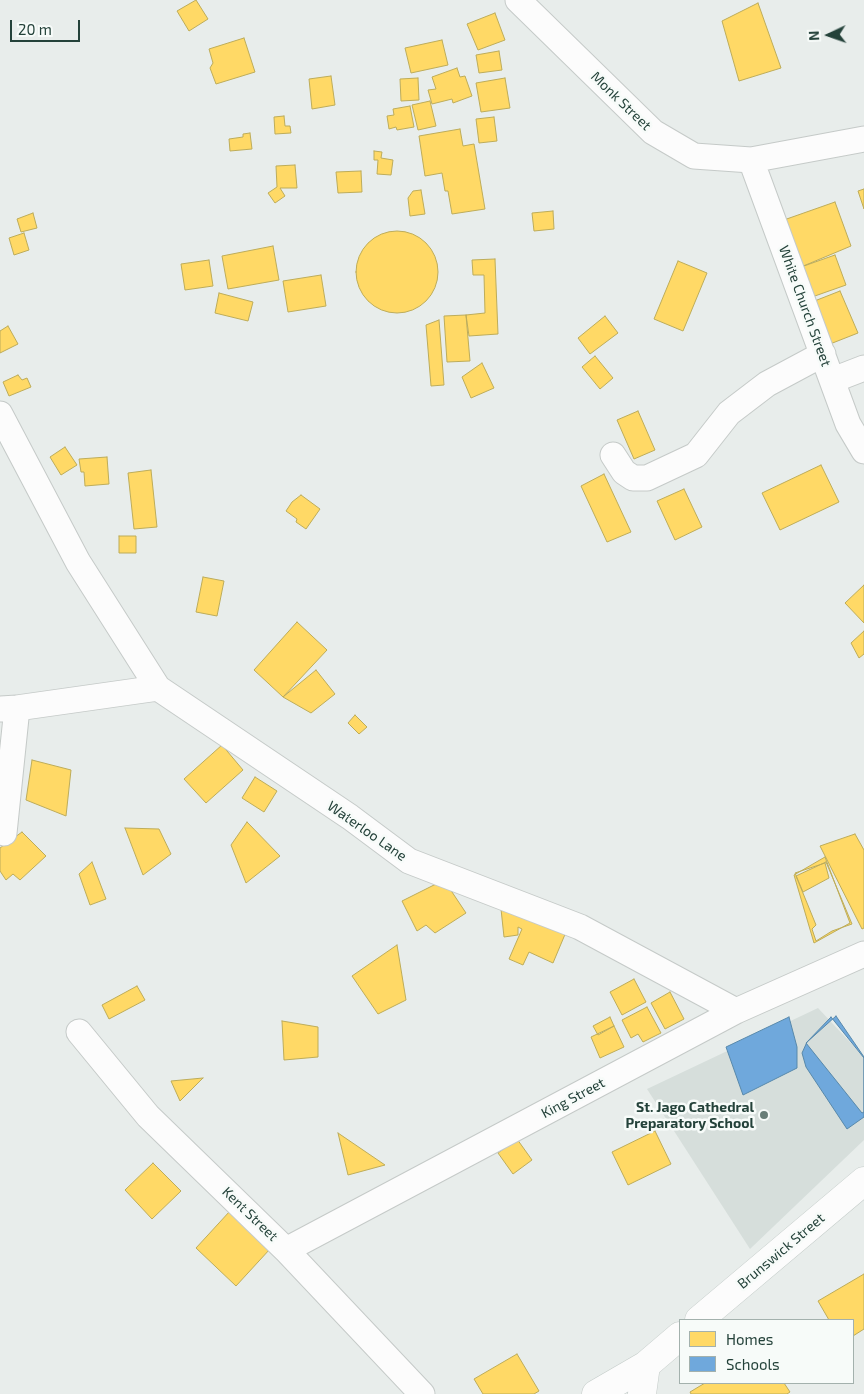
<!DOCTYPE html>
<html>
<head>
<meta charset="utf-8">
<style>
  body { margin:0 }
  #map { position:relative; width:864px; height:1394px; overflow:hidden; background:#e8edeb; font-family:"Exo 2",sans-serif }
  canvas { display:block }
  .legend { position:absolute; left:679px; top:1319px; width:175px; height:65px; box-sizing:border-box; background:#f7fbf9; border:1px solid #a3b1ad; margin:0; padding:6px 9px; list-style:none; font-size:15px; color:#24423a }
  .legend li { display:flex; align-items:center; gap:10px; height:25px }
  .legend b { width:25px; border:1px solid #a3b1ad }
  .north { position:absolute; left:804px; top:10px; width:50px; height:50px; -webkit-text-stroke:4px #f7fbf9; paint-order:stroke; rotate:267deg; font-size:14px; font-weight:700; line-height:20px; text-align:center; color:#24423a }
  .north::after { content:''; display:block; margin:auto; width:18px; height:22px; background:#24423a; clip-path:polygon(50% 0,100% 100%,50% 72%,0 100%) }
  .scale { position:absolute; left:10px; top:20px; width:70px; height:22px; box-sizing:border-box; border:2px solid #24423a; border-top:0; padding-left:6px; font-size:15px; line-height:18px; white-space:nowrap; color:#24423a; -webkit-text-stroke:4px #f7fbf9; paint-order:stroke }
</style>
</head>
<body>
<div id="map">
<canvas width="864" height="1394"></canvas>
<ul class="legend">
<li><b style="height:14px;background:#ffd966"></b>Homes</li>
<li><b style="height:14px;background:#6fa8dc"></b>Schools</li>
</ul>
<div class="north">N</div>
<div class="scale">20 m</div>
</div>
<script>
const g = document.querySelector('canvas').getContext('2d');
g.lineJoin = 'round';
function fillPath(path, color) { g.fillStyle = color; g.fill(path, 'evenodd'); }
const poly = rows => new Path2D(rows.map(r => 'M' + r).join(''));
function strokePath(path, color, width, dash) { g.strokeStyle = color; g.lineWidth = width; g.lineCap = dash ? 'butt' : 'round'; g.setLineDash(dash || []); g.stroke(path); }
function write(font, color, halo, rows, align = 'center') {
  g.font = font + ' "Exo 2",sans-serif'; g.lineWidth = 5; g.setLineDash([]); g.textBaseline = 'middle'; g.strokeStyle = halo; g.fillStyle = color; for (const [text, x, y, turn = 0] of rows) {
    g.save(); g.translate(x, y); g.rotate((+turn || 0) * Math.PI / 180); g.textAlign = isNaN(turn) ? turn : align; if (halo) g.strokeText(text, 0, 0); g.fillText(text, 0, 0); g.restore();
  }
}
fillPath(poly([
  [818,1008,864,1057,864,1140,750,1249,647,1089]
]), '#d6dedb');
const homes = poly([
  [196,0,208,19,189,31,177,11,196,0],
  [758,3,781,68,739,81,722,21,758,3],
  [495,13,505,40,478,50,467,24,495,13],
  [244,38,255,72,216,84,210,68,213,63,209,49,244,38],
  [442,40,448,65,411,73,405,48,442,40],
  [499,51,502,70,479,73,476,55,499,51],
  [457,68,460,77,465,76,472,96,453,103,452,99,432,104,428,90,436,89,432,77,457,68],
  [331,76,335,105,312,109,309,79,331,76],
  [418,78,419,100,401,101,400,79,418,78],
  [505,78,510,108,481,112,476,83,505,78],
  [430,101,436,126,418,130,412,105,430,101],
  [410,106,414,127,397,130,396,127,389,129,387,116,394,115,393,109,410,106],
  [284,116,285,126,290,126,291,133,275,134,274,117,284,116],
  [494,117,497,141,479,143,476,119,494,117],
  [460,129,463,146,474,144,485,209,452,214,448,191,445,191,442,173,425,176,419,136,460,129],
  [250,133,252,149,230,151,229,139,243,137,243,134,250,133],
  [374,151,382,152,381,158,393,160,391,175,377,174,378,160,374,160,374,151],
  [295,165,297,188,280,188,285,196,275,203,268,193,277,187,276,166,295,165],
  [361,171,362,192,338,193,336,172,361,171],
  [864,189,864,209,858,191,864,189],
  [421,190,425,214,410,216,408,198,413,191,421,190],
  [835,202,851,246,801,267,781,221,835,202],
  [553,211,554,229,534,231,532,213,553,211],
  [33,213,37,228,21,232,17,219,33,213],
  '356 272a41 41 0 1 1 82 0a41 41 0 1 1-82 0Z',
  [24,233,29,250,14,255,9,238,24,233],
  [273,246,279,280,228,289,222,256,273,246],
  [835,255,846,285,812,297,801,267,835,255],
  [495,259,498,334,469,336,466,315,485,313,484,275,473,275,472,260,495,259],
  [209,260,213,286,185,290,181,264,209,260],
  [678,261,707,273,683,331,654,319,678,261],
  [321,275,326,306,288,312,283,281,321,275],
  [840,291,858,333,830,344,812,302,840,291],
  [219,293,253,302,248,321,215,313,219,293],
  [466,315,470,361,447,362,444,316,466,315],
  [605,316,618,333,590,354,578,338,605,316],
  [439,320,444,385,431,386,426,325,439,320],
  [8,326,18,344,0,353,0,331,8,326],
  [595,356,613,378,600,389,582,367,595,356],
  [482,363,494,388,471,398,462,377,482,363],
  [18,375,22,380,27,378,31,387,9,396,3,382,18,375],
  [638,411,655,450,634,459,617,420,638,411],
  [65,447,77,465,61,475,50,457,65,447],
  [107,457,109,484,85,486,84,472,81,472,79,459,107,457],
  [821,465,839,502,780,530,762,493,821,465],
  [151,470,157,527,134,529,128,473,151,470],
  [604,474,631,532,607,542,581,486,604,474],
  [684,489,702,527,675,540,657,501,684,489],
  [301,495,320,509,306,529,296,522,297,519,286,511,292,502,301,495],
  [119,536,136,536,136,553,119,553,119,536],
  [203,577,224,581,217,616,196,612,203,577],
  [864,585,864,623,845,603,864,585],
  [297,622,327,650,283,697,254,670,297,622],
  [864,631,864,654,859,658,851,643,864,631],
  [316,670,335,694,311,713,283,697,316,670],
  [355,715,367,727,359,734,348,723,355,715],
  [222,745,243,770,206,803,184,779,222,745],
  [32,760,71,770,66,816,26,800,32,760],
  [255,777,277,791,264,812,242,798,255,777],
  [247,822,280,856,246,883,231,845,247,822],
  [125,828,159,829,171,854,143,875,125,828],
  [22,832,46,856,20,880,13,874,6,880,0,871,0,848,22,832],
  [855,834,864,850,864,928,862,929,820,846,855,834],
  [825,857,850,923,814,943,794,875,825,857],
  [92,862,106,899,90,905,79,874,92,862],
  [826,862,852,924,832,931,816,941,812,929,816,925,796,876,826,862],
  [825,863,829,878,803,892,795,873,825,863],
  [444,880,466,913,435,933,426,925,417,931,402,901,444,880],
  [501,909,566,932,553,963,529,952,523,965,509,959,522,929,518,927,518,935,504,937,501,909],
  [397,945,406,1000,378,1014,352,976,397,945],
  [634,979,646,1002,622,1015,610,992,634,979],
  [137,986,145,1000,109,1019,102,1005,137,986],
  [670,992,684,1019,665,1029,651,1003,670,992],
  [647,1007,661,1033,643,1042,638,1034,631,1038,622,1020,647,1007],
  [610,1017,614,1026,598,1035,593,1026,610,1017],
  [282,1021,318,1027,318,1057,284,1060,282,1021],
  [614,1026,624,1047,600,1058,591,1037,614,1026],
  [203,1078,180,1101,171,1081,203,1078],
  [655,1131,671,1164,628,1185,612,1152,655,1131],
  [338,1133,385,1165,348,1175,338,1133],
  [517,1139,532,1160,513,1174,498,1153,517,1139],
  [153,1163,181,1191,152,1219,125,1190,153,1163],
  [230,1211,270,1249,236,1286,196,1248,230,1211],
  [864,1274,864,1329,853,1336,853,1320,829,1320,818,1301,864,1274],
  [517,1354,539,1391,534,1394,483,1394,474,1379,517,1354],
  [705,1383,784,1383,790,1392,787,1394,691,1394,690,1392,705,1383]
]);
fillPath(homes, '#ffd966');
strokePath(homes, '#bdac59', 1);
const schools = poly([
  [836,1016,864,1057,864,1112,862,1113,806,1043,836,1016],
  [789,1017,797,1047,797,1068,743,1095,726,1047,789,1017],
  [831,1017,864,1058,864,1117,847,1129,806,1067,802,1053,807,1042,831,1017]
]);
fillPath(schools, '#6fa8dc');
strokePath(schools, '#5889ab', 1);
const street = poly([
  [518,0,653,132,694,156,751,160,864,139],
  [751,160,848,424,864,451],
  [833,380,864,368],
  [0,414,78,562,158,688],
  [613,455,624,472,633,478,647,478,696,455,729,413,767,384,823,354],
  [0,709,17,708,158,688,350,817,409,861,580,927,736,1011],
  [4,833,17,708],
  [79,1032,148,1116,286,1250,422,1394],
  [286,1250,736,1011,864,954]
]);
const secondary = poly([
  [699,1320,864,1181],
  [596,1394,646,1365,680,1336],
  [642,1394,646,1365]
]);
strokePath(street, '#c5cac8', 27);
strokePath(secondary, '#c3cbc8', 29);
strokePath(street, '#fcfcfc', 25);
strokePath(secondary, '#fcfcfc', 28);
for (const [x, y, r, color] of [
  [764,1115,5,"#697e78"]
]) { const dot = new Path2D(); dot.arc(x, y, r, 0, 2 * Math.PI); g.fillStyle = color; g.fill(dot); strokePath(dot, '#f7fbf9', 2); }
write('14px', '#24423a', '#f7fbf9', [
  ["Monk Street",621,101,44],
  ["White Church Street",805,306,70],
  ["Waterloo Lane",367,831,35],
  ["King Street",573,1098,-28],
  ["Kent Street",250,1214,44],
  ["Brunswick Street",781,1251,-40]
]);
write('bold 14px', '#24423a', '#f7fbf9', [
  ["St. Jago Cathedral",754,1107],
  ["Preparatory School",754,1123]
], 'right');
</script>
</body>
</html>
